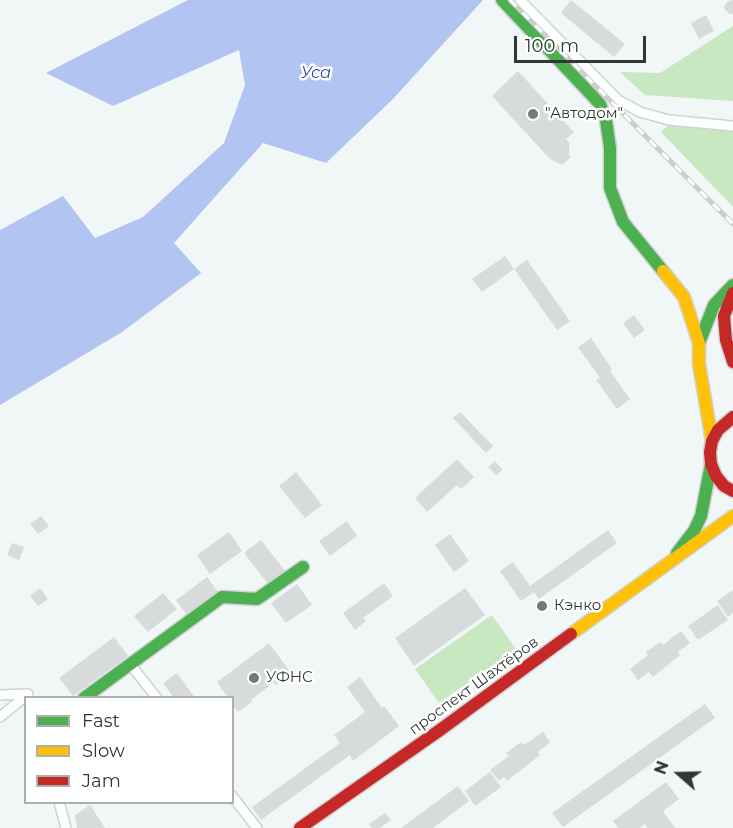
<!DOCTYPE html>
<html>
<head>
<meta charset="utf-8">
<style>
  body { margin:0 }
  #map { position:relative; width:733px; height:828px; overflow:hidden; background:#f1f6f6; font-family:Montserrat,sans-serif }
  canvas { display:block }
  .legend { position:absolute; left:24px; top:696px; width:210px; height:108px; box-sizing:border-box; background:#fff; border:2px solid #adafaf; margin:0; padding:8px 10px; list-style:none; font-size:18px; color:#323636 }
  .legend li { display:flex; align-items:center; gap:12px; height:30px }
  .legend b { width:30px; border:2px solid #adafaf }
  .north { position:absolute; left:649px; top:744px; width:60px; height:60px; -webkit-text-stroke:4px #fff; paint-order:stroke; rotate:290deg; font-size:16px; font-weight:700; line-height:24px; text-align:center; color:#323636 }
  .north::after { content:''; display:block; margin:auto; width:21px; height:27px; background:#323636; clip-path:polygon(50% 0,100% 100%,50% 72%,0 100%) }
  .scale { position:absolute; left:514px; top:36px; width:132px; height:27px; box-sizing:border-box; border:3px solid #323636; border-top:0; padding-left:8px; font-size:18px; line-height:21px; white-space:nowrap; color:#323636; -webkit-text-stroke:4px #fff; paint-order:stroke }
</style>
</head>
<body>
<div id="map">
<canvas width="733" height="828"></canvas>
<ul class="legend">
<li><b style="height:8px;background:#4caf50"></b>Fast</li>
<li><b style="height:8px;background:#ffc107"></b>Slow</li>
<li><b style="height:8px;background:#c62828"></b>Jam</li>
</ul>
<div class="north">N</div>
<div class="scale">100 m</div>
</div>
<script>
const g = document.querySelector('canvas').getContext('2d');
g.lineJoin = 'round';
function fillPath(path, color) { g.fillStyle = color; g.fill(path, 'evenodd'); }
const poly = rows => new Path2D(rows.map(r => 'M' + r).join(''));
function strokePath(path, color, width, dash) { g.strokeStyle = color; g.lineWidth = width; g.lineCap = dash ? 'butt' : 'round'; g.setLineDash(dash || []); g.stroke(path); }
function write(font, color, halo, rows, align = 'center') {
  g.font = font + ' Montserrat,sans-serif'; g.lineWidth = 5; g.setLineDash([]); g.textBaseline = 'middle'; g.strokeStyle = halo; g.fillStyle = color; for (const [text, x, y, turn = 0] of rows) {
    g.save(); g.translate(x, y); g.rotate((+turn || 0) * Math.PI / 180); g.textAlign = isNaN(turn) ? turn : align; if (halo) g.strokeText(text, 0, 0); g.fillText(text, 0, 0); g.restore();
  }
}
fillPath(poly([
  [733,26,733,101,645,95,620,72,660,73],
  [668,125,733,131,733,207,661,132],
  [492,615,516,649,439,703,415,669]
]), '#c8e8c2');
fillPath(poly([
  [188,0,483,0,393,99,326,163,263,143,174,243,201,273,122,332,0,405,0,230,63,196,95,238,143,217,224,143,245,85,239,50,113,106,46,73]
]), '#b1c4f2');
fillPath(poly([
  [571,0,625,44,614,57,561,13],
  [733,0,733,14,730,14,725,10,724,6,728,1],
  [706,15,714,31,699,39,691,23],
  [518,71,574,132,566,139,569,142,569,155,571,157,562,165,550,159,492,96],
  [505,256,514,269,482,292,472,279],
  [527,260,570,321,557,330,514,269],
  [634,315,645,330,634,338,623,323],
  [591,338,612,369,610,371,630,399,617,409,596,380,600,378,578,347],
  [460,412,493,446,486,453,453,418],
  [457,459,474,477,461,489,457,485,427,512,415,498],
  [495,461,503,470,496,475,488,467],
  [296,472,322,505,305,518,279,486],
  [41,516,49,526,38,534,30,524],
  [347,521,357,536,330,556,319,541],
  [608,530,617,543,539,599,534,592,521,601,500,571,513,562,530,586],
  [229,532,242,551,210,574,197,555],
  [450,534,469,561,454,572,435,545],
  [261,540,285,571,268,584,244,553],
  [12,543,24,547,19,560,7,555],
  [207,577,221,596,190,619,176,600],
  [384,583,393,596,363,618,366,621,355,630,343,613],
  [297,584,312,605,286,623,271,603],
  [40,588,48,599,38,606,30,596],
  [465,588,485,615,414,666,395,638],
  [733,590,733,613,728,617,717,601],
  [163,593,177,609,148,632,134,616],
  [718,605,728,620,698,640,688,626],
  [681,631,690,643,678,652,680,655,653,677,649,672,638,680,630,669,648,655,646,652,660,642,663,645],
  [114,637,128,656,73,696,59,678],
  [269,643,291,673,276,685,274,682,251,700,252,702,238,712,232,704,232,698,228,698,217,682],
  [177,673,195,698,174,698,163,683],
  [360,677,382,708,384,706,399,726,353,761,350,755,261,820,252,807,340,743,334,735,365,712,347,687],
  [705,704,715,718,563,827,552,813],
  [543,732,550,742,538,752,540,755,507,781,504,777,499,781,490,770,509,756,506,753,521,742,524,745],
  [490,772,501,787,475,806,465,791],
  [666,782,679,799,663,811,675,828,647,828,645,824,640,828,618,828,613,821],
  [458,786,469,801,433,828,401,828],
  [90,805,105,828,77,828,75,815],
  [385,813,391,820,380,828,372,828,369,824]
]), '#d7dbdc');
const street = poly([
  [520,0,618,100,640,112,669,120,733,126],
  [130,664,157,698],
  [0,695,28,694],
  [0,717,28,694],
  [232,796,257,828],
  [59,802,66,828]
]);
const fast = poly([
  [502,0,600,104,606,120,610,148,610,188,623,222,663,271],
  [699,343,714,305,733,285],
  [677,553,694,531,701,516,711,464],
  [84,698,222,597,257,599,303,567]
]);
const slow = poly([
  [663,271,684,297,699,343,699,364,712,441],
  [571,634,733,516]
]);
const jam = poly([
  [733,293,724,316,726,340,733,362],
  [733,417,718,430,712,441,710,452,711,464,716,476,724,486,733,491],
  [300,828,440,730,571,634]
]);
strokePath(street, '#cfd3d3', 12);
strokePath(fast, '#cfd3d3', 15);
strokePath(slow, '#cfd3d3', 15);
strokePath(jam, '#cfd3d3', 15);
strokePath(street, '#fdfefe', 9);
strokePath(fast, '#4caf50', 12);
strokePath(slow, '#ffc107', 12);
strokePath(jam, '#c62828', 12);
const rail = poly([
  [510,0,733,224]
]);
strokePath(rail, '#cccece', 5);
strokePath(rail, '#fff', 3, [9]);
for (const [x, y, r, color] of [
  [533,114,6,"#757979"],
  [542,606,6,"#757979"],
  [254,678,6,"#757979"]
]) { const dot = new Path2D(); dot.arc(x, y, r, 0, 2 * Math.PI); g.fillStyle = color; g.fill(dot); strokePath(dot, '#fff', 2); }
write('15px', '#323636', '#fff', [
  ["\"Автодом\"",545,114],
  ["Кэнко",554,606],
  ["УФНС",266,678]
], 'left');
write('15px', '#323636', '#fff', [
  ["проспект Шахтёров",474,686,-36]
]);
write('italic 16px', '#2e44a4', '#fff', [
  ["Уса",316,73]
]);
</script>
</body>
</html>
